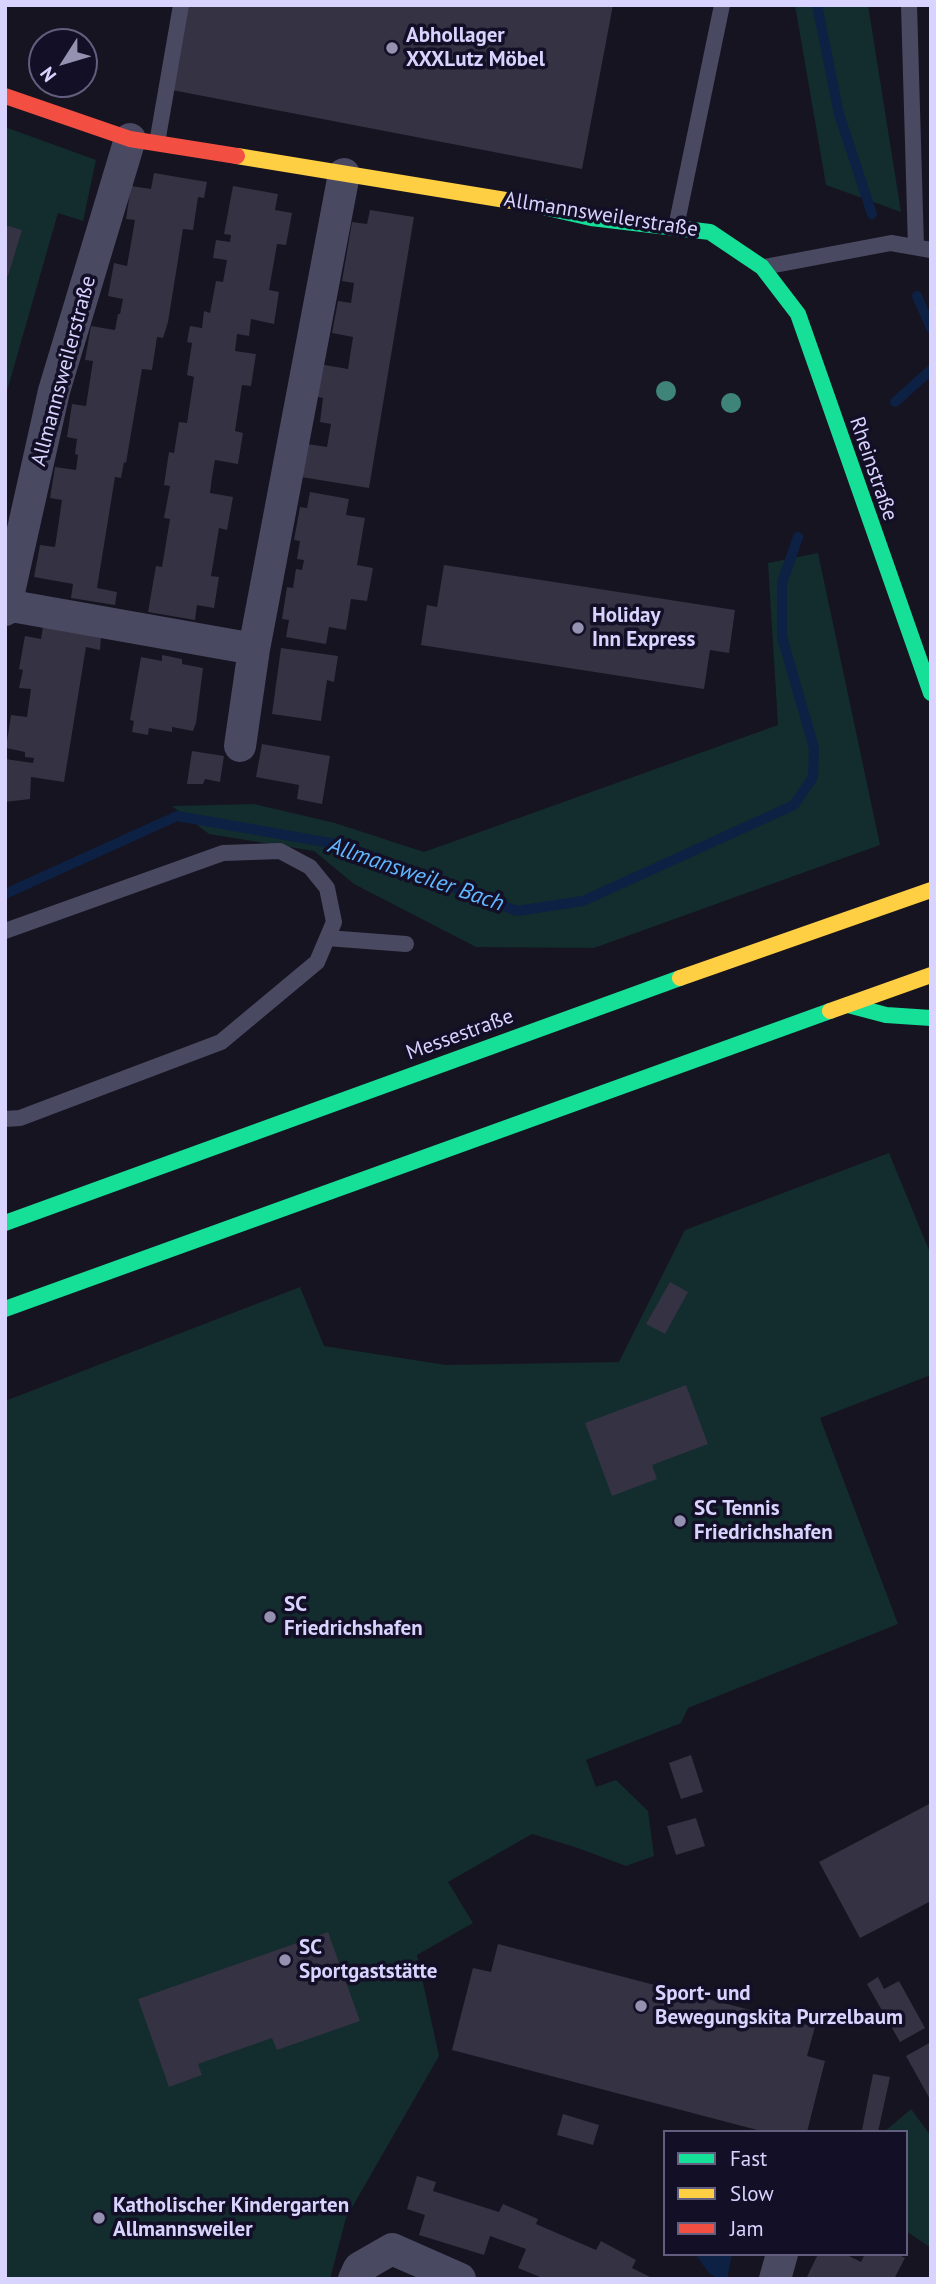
<!DOCTYPE html>
<html>
<head>
<meta charset="utf-8">
<style>
  body { margin:0 }
  #map { position:relative; width:936px; height:2284px; overflow:hidden; background:#161421; font-family:"PT Sans",sans-serif }
  canvas { display:block }
  .frame { position:absolute; inset:0; border:7px solid #d9d4ff; pointer-events:none }
  .legend { position:absolute; left:663px; top:2130px; width:245px; height:126px; box-sizing:border-box; background:#130f26; border:2px solid #625e7d; margin:0; padding:9px 12px; list-style:none; font-size:21px; color:#d9d4ff }
  .legend li { display:flex; align-items:center; gap:14px; height:35px }
  .legend b { width:35px; border:2px solid #625e7d }
  .north { position:absolute; left:28px; top:28px; width:70px; height:70px; box-sizing:border-box; background:#130f26; border:2px solid #625e7d; border-radius:50%; rotate:233deg; font-size:19px; font-weight:700; line-height:28px; text-align:center; color:#d9d4ff }
  .north::after { content:''; display:block; margin:auto; width:24px; height:32px; background:#9591b1; clip-path:polygon(50% 0,100% 100%,50% 72%,0 100%) }
</style>
</head>
<body>
<div id="map">
<canvas width="936" height="2284"></canvas>
<div class="frame"></div>
<ul class="legend">
<li><b style="height:9px;background:#16e098"></b>Fast</li>
<li><b style="height:9px;background:#ffcf43"></b>Slow</li>
<li><b style="height:9px;background:#f24e42"></b>Jam</li>
</ul>
<div class="north">N</div>
</div>
<script>
const g = document.querySelector('canvas').getContext('2d');
g.lineJoin = 'round';
function fillPath(path, color) { g.fillStyle = color; g.fill(path, 'evenodd'); }
const poly = rows => new Path2D(rows.map(r => 'M' + r).join(''));
function strokePath(path, color, width, dash) { g.strokeStyle = color; g.lineWidth = width; g.lineCap = dash ? 'butt' : 'round'; g.setLineDash(dash || []); g.stroke(path); }
function write(font, color, halo, rows, align = 'center') {
  g.font = font + ' "PT Sans",sans-serif'; g.lineWidth = 7; g.setLineDash([]); g.textBaseline = 'middle'; g.strokeStyle = halo; g.fillStyle = color; for (const [text, x, y, turn = 0] of rows) {
    g.save(); g.translate(x, y); g.rotate((+turn || 0) * Math.PI / 180); g.textAlign = isNaN(turn) ? turn : align; if (halo) g.strokeText(text, 0, 0); g.fillText(text, 0, 0); g.restore();
  }
}
fillPath(poly([
  [795,5,868,5,901,212,826,185],
  [5,127,96,160,83,221,58,213,5,398],
  [818,553,880,845,594,948,476,947,354,884,314,851,209,834,172,806,254,804,335,823,424,852,778,725,768,563],
  [889,1153,931,1255,931,1375,820,1418,898,1624,688,1708,681,1723,586,1760,596,1787,616,1780,648,1811,654,1856,626,1866,575,1847,532,1834,448,1882,473,1923,417,1955,439,2056,346,2218,330,2279,5,2279,5,1401,300,1287,324,1346,446,1365,619,1362,685,1230],
  [911,2109,931,2136,931,2248,906,2231,906,2132,884,2132]
]), '#132c2d');
fillPath(poly([
  [695,2254,732,2254,727,2279,719,2279,709,2273]
]), '#0d2144');
strokePath(poly([
  [817,5,839,114,872,214],
  [917,296,931,328],
  [895,402,931,370],
  [5,894,177,816,342,845,517,911,583,901,794,805,813,777,814,748,782,637,782,583,798,537]
]), '#0d2144', 10);
fillPath(poly([
  [188,5,613,5,582,169,172,90],
  [154,173,207,182,204,198,198,197,193,230,183,229,168,322,163,338,157,337,152,370,142,369,126,463,124,462,121,478,115,477,97,588,117,592,115,605,71,598,73,584,34,577,40,545,55,547,62,500,50,498,55,467,76,470,78,455,75,454,77,439,67,437,72,404,86,406,93,361,85,360,91,326,115,330,118,314,120,314,123,299,108,296,114,263,127,266,135,220,126,219,131,186,151,189],
  [233,186,278,194,275,210,292,213,286,245,277,244,269,290,279,292,274,324,251,319,249,336,237,334,235,351,256,354,251,386,242,385,235,431,243,433,238,464,215,460,212,477,210,493,233,497,227,530,219,528,211,576,219,577,214,608,197,605,195,620,148,612,156,566,162,567,170,519,164,518,170,486,164,485,169,452,174,453,179,422,187,423,194,377,187,375,192,343,187,342,190,326,202,328,204,311,210,313,216,281,223,282,227,260,213,258,216,240,230,242,231,235,224,234],
  [370,210,414,217,369,488,301,477,307,444,327,447,331,424,320,422,323,398,314,396,319,364,348,369,353,337,332,333,338,301,351,303,354,283,342,281,352,222,367,224],
  [5,225,22,230,8,276,5,275],
  [310,492,349,499,346,515,365,518,357,565,373,568,367,601,351,599,346,630,329,627,326,644,286,637,289,620,282,619,287,587,293,588,296,569,302,570,304,560,297,559,300,541,294,540,300,507,307,508],
  [444,565,735,610,729,653,710,650,704,689,421,645,427,605,437,607],
  [43,627,101,637,100,650,86,647,64,782,31,777,30,799,5,802,5,759,33,763,34,758,25,757,25,752,6,748,11,715,27,717,31,689,19,688,23,670,19,669,25,636,41,639],
  [281,648,338,656,334,682,327,680,321,721,272,714],
  [162,655,182,659,182,664,203,668,196,723,193,731,172,727,172,732,149,728,148,735,132,732,134,721,130,720,141,657,162,661],
  [262,744,330,756,322,804,297,799,299,785,256,777],
  [192,751,224,756,220,782,205,779,203,784,187,784],
  [670,1282,688,1292,665,1334,646,1324],
  [686,1385,708,1444,652,1465,657,1479,612,1496,585,1423],
  [691,1755,703,1792,681,1799,669,1763],
  [931,1803,931,1901,860,1938,819,1862],
  [696,1818,705,1846,676,1855,667,1826],
  [328,1932,360,2021,277,2050,272,2038,198,2064,202,2075,169,2087,138,1999],
  [498,1944,815,2027,807,2056,825,2061,807,2132,765,2132,452,2050,473,1968,491,1972],
  [878,1977,884,1989,899,1981,925,2028,900,2042,867,1984],
  [931,2042,931,2101,906,2056],
  [873,2074,890,2077,878,2132,868,2132,862,2130],
  [563,2114,599,2125,593,2145,557,2135],
  [417,2176,436,2182,433,2191,499,2212,503,2204,538,2219,536,2224,596,2250,601,2241,636,2260,632,2268,654,2279,545,2279,518,2268,526,2249,490,2236,484,2255,419,2235,425,2215,407,2209],
  [818,2254,845,2254,861,2262,865,2254,897,2254,905,2258,894,2279,806,2279]
]), '#343243');
strokePath(poly([
  [909,5,916,247],
  [157,143,181,5],
  [676,227,722,5],
  [764,267,891,243,931,250],
  [5,931,223,853,280,851,310,867,327,888,334,922,317,962,221,1042,20,1118,5,1119],
  [327,938,406,944]
]), '#4a4962', 16);
strokePath(poly([
  [6,605,254,649],
  [5,610,54,391,130,139],
  [240,746,254,649,344,174],
  [354,2279,359,2268,392,2249,460,2279],
  [775,2279,782,2254]
]), '#4a4962', 32);
strokePath(poly([
  [530,204,591,218,710,232,762,267,798,314,931,693],
  [848,1005,886,1015,931,1018],
  [5,1223,680,978],
  [5,1309,830,1011]
]), '#16e098', 16);
strokePath(poly([
  [237,156,530,204],
  [680,978,931,890],
  [830,1011,931,975]
]), '#ffcf43', 16);
strokePath(poly([
  [5,96,130,139,237,156]
]), '#f24e42', 16);
g.fillStyle = '#3e8478';
for (const [x, y] of [
  [666,391],
  [731,403]
]) { g.beginPath(); g.arc(x, y, 10, 0, 2 * Math.PI); g.fill(); }
for (const [x, y, r, color] of [
  [392,48,7,"#9591b1"],
  [578,628,7,"#9591b1"],
  [680,1521,7,"#9591b1"],
  [270,1617,7,"#9591b1"],
  [285,1960,7,"#9591b1"],
  [641,2006,7,"#9591b1"],
  [99,2218,7,"#9591b1"]
]) { const dot = new Path2D(); dot.arc(x, y, r, 0, 2 * Math.PI); g.fillStyle = color; g.fill(dot); strokePath(dot, '#130f26', 2.5); }
write('bold 21px', '#d9d4ff', '#130f26', [
  ["Abhollager",406,36],
  ["XXXLutz Möbel",406,60],
  ["Holiday",592,616],
  ["Inn Express",592,640],
  ["SC Tennis",694,1509],
  ["Friedrichshafen",694,1533],
  ["SC",284,1605],
  ["Friedrichshafen",284,1629],
  ["SC",299,1948],
  ["Sportgaststätte",299,1972],
  ["Sport- und",655,1994],
  ["Bewegungskita Purzelbaum",655,2018],
  ["Katholischer Kindergarten",113,2206],
  ["Allmannsweiler",113,2230]
], 'left');
write('21px', '#d9d4ff', '#130f26', [
  ["Allmannsweilerstraße",601,215,9],
  ["Allmannsweilerstraße",64,371,-75],
  ["Rheinstraße",873,469,71],
  ["Messestraße",460,1035,-20]
]);
write('italic 23px', '#62b6ff', '#130f26', [
  ["Allmansweiler Bach",416,875,19]
]);
</script>
</body>
</html>
